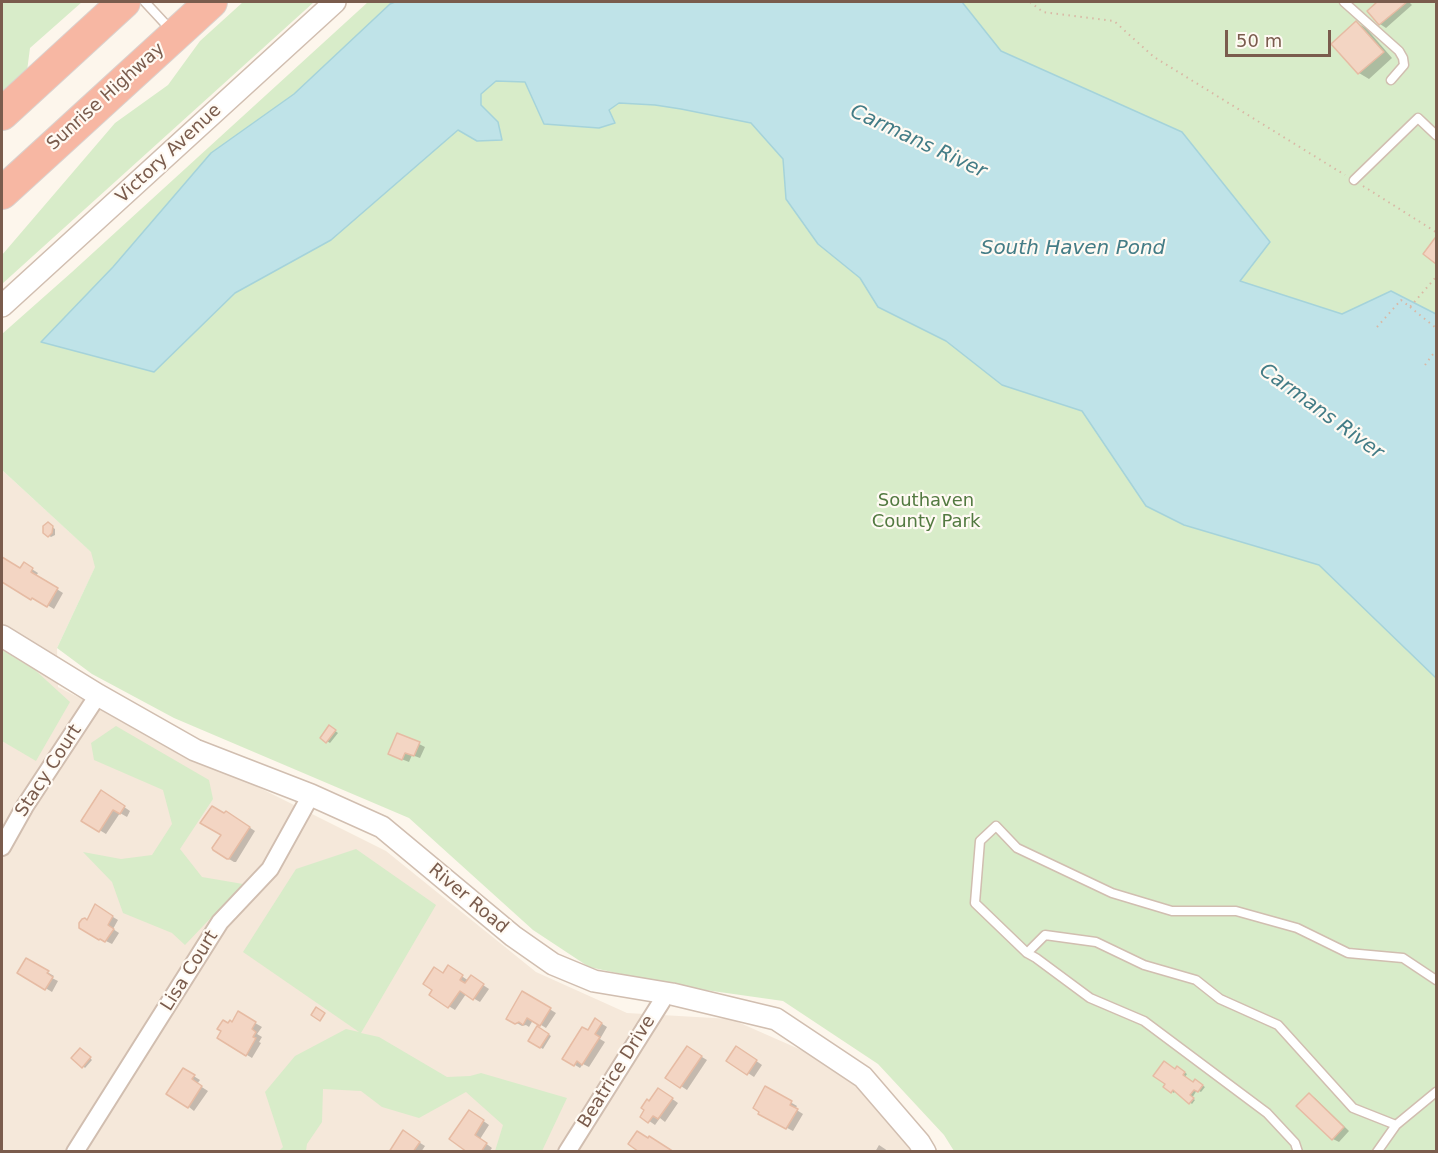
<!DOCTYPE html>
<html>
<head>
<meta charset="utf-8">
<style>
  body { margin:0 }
  #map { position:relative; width:1438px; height:1153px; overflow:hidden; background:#fdf6ec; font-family:"DejaVu Sans",sans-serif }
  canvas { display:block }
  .frame { position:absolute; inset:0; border:3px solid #7a5c4d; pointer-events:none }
  .scale { position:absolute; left:1225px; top:30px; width:106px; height:27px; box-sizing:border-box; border:3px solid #7a5c4d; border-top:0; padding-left:8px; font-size:18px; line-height:21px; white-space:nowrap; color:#7a5c4d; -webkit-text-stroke:4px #fffaf3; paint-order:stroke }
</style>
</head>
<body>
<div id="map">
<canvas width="1438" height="1153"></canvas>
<div class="frame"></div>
<div class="scale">50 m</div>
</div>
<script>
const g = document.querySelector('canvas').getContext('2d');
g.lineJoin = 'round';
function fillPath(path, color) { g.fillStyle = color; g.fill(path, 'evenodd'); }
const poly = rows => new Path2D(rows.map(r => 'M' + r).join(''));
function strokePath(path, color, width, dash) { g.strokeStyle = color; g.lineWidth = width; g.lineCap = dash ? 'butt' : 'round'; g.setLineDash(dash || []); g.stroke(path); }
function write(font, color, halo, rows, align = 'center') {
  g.font = font + ' "DejaVu Sans",sans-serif'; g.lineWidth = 4.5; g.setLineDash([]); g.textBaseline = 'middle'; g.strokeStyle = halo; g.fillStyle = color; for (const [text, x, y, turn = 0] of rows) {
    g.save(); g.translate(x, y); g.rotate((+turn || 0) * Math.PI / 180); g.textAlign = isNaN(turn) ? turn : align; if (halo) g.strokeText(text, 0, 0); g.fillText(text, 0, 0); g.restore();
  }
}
fillPath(poly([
  [2,470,99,559,57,648,58,687,386,851,536,972,627,1013,731,1019,833,1064,908,1138,916,1151,2,1151]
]), '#f5e8da');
fillPath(poly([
  [2,2,82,2,30,48,27,71,2,94],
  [243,2,314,2,2,284,2,255,115,123,168,85,200,41],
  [368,2,1436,2,1436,1151,954,1151,944,1135,878,1064,783,1001,677,986,589,967,533,930,409,818,174,718,92,674,57,648,95,567,91,552,2,470,2,334,72,272],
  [2,650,35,670,70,702,36,761,2,741],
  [116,726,209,780,213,799,180,849,202,877,243,884,185,945,172,933,123,913,112,882,83,852,121,859,152,855,172,824,163,790,94,760,91,743],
  [356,849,436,905,361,1033,379,1037,447,1077,470,1076,481,1073,567,1098,542,1151,495,1151,503,1125,466,1092,419,1118,382,1107,361,1091,323,1089,322,1122,307,1144,306,1151,279,1151,283,1147,265,1092,295,1056,346,1029,359,1032,243,952,296,869]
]), '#d8ecc9');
const water = poly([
  [395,2,962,2,1001,51,1182,132,1270,242,1240,281,1342,314,1391,291,1436,314,1436,678,1319,565,1184,525,1146,506,1082,411,1002,385,946,341,878,307,860,278,818,244,786,199,783,159,751,123,681,109,655,105,619,103,609,110,615,123,599,128,544,124,525,82,496,81,481,94,481,105,498,122,502,140,477,141,458,130,331,240,235,293,154,372,41,342,113,267,211,153,294,94,390,4,395,2]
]);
fillPath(water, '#bfe3e8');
strokePath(water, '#a5d3da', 1.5);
fillPath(poly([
  [1379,2,1409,2,1412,5,1386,28,1380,24,1369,11],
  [1357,23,1366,28,1392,58,1369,79,1359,73,1333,44],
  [48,524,55,529,55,535,51,537,48,535],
  [2,558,21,570,24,564,38,573,36,576,63,593,54,609,39,600,38,602,2,580],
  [330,727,338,733,330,743,322,738],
  [419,744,425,747,420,758,412,755,409,762,396,757],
  [108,796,130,811,127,817,120,813,106,834,83,820],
  [232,816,255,831,236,862,234,862,214,850],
  [95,906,118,920,113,929,119,933,112,944,106,941,106,942,81,927,88,922],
  [27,960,54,976,52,978,58,981,52,992,19,972],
  [454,971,469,981,477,981,489,989,480,1002,466,994,455,1010,431,995,443,974],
  [523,993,556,1013,546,1028,533,1020,529,1027,526,1025,522,1026,508,1018],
  [238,1013,262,1027,257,1034,262,1037,259,1042,261,1043,252,1058,219,1038,232,1023],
  [596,1020,607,1027,600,1039,605,1042,589,1067,583,1064,580,1068,564,1058,588,1032],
  [538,1028,551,1036,543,1049,530,1041],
  [687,1048,707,1060,687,1090,667,1077],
  [83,1051,92,1060,85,1068,83,1066],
  [742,1051,762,1065,754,1077,748,1073],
  [1180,1069,1187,1074,1185,1077,1194,1084,1196,1081,1205,1087,1201,1092,1197,1090,1192,1098,1195,1100,1192,1104,1176,1090,1174,1093,1165,1087,1176,1071],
  [184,1070,200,1080,197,1084,208,1091,194,1111,189,1107],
  [766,1088,797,1106,795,1109,803,1114,793,1131,760,1114],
  [664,1093,678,1103,665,1122,660,1118,655,1125,642,1116,650,1102],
  [1309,1095,1315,1098,1349,1131,1339,1142,1333,1139],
  [475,1115,489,1125,480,1139,492,1148,489,1152,469,1152],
  [409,1136,425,1146,421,1152,390,1152],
  [879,1145,885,1149,889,1152,875,1152]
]), '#0003');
const building = poly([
  [1377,2,1407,2,1379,25,1367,11,1377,2],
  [1356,21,1384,52,1358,74,1331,44,1356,21],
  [1435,238,1436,239,1436,264,1423,254,1435,238],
  [48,522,53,526,52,533,48,537,43,533,43,526,48,522],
  [2,557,20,568,24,562,33,568,31,572,58,588,47,607,32,598,31,600,2,582,2,557],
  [329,725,336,730,326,743,320,738,329,725],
  [397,733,420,742,414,756,405,753,402,760,388,754,397,733],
  [101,790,125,806,120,814,113,810,99,832,81,821,101,790],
  [212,806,224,813,226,811,250,827,229,859,227,859,213,850,212,848,221,835,200,823,212,806],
  [95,904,113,916,108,925,114,929,105,942,100,939,99,940,79,928,79,923,82,919,85,918,87,920,95,904],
  [26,958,49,971,47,973,53,977,45,990,17,973,26,958],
  [448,965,463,975,460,980,465,983,471,975,484,984,473,1000,460,991,448,1008,429,995,432,990,423,984,434,967,443,973,448,965],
  [522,991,551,1008,540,1026,527,1018,523,1025,519,1022,515,1024,506,1019,522,991],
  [316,1007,325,1013,320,1021,311,1015,316,1007],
  [238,1011,256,1022,252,1029,256,1032,253,1037,256,1038,246,1056,217,1038,221,1031,217,1029,223,1020,228,1023,230,1020,232,1022,238,1011],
  [595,1018,602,1023,595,1034,600,1037,582,1065,577,1061,574,1066,562,1059,582,1027,588,1030,595,1018],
  [537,1026,549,1034,540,1048,528,1041,537,1026],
  [687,1046,702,1056,680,1088,665,1078,687,1046],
  [736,1046,757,1060,747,1075,726,1061,736,1046],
  [80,1048,91,1057,82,1068,71,1058,80,1048],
  [1164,1061,1175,1069,1177,1066,1185,1072,1183,1075,1193,1082,1195,1079,1203,1085,1198,1092,1194,1090,1190,1095,1194,1098,1189,1104,1173,1090,1171,1093,1163,1087,1165,1084,1153,1076,1164,1061],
  [183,1068,195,1075,192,1079,202,1086,188,1108,166,1094,183,1068],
  [765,1086,792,1101,790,1105,798,1109,786,1129,758,1114,759,1112,753,1108,765,1086],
  [658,1088,673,1098,658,1119,653,1116,648,1123,640,1117,644,1110,641,1108,647,1099,649,1101,658,1088],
  [1309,1093,1344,1127,1332,1140,1296,1106,1309,1093],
  [469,1110,484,1120,475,1135,487,1143,481,1152,467,1152,449,1139,469,1110],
  [403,1130,420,1142,413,1152,389,1152,403,1130],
  [637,1131,648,1138,649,1136,674,1152,639,1152,628,1144,637,1131]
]);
fillPath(building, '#f3d5c3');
strokePath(building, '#e6bba3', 1.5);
const service = poly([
  [145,2,171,30],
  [1344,2,1399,51,1403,58,1404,65,1391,80],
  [1354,180,1418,118,1436,135],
  [1027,953,1045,935,1096,942,1144,965,1196,980,1220,999,1278,1025,1353,1108,1396,1125],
  [1298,1152,1295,1143,1267,1113,1144,1021,1090,998,1036,958,1027,953,975,903,980,841,996,826,1017,848,1112,893,1172,911,1236,911,1297,928,1348,953,1403,958,1436,980],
  [1377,1152,1396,1125,1436,1092]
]);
const minor = poly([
  [2,847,25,806,98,695],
  [75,1152,220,922,270,869,311,795],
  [567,1152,667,993]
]);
const tertiary = poly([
  [2,306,335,2],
  [2,636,98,695,195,750,311,795,382,827,513,936,553,964,594,981,672,994,776,1019,863,1077,919,1142,925,1152]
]);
const motorway = poly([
  [2,114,124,2],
  [2,193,211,2]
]);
strokePath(service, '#d1beb0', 11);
strokePath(minor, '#d1beb0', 20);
strokePath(tertiary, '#d1beb0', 24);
strokePath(motorway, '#dad1cd', 34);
strokePath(poly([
  [1030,2,1043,12,1114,21,1154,57,1345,175],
  [1363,186,1436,232],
  [1410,307,1436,328],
  [1377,327,1401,300,1410,307,1436,277],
  [1425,365,1436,350]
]), '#d9b8a5', 2, [1.5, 4.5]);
strokePath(service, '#fff', 8);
strokePath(minor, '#fff', 16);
strokePath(tertiary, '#fff', 21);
strokePath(motorway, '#f7b7a3', 32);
write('18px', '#7a5c4d', '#fffaf3', [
  ["Sunrise Highway",106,97,-42],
  ["Victory Avenue",169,154,-43],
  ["Stacy Court",49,771,-57],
  ["River Road",468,899,40],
  ["Lisa Court",190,971,-58],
  ["Beatrice Drive",617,1072,-58]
]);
write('18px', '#537a41', '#fffaf3', [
  ["Southaven",926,501],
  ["County Park",926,522]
]);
write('italic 20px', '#437c86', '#fffaf3', [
  ["Carmans River",918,142,25],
  ["South Haven Pond",1073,249],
  ["Carmans River",1321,412,36]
]);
</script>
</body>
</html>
